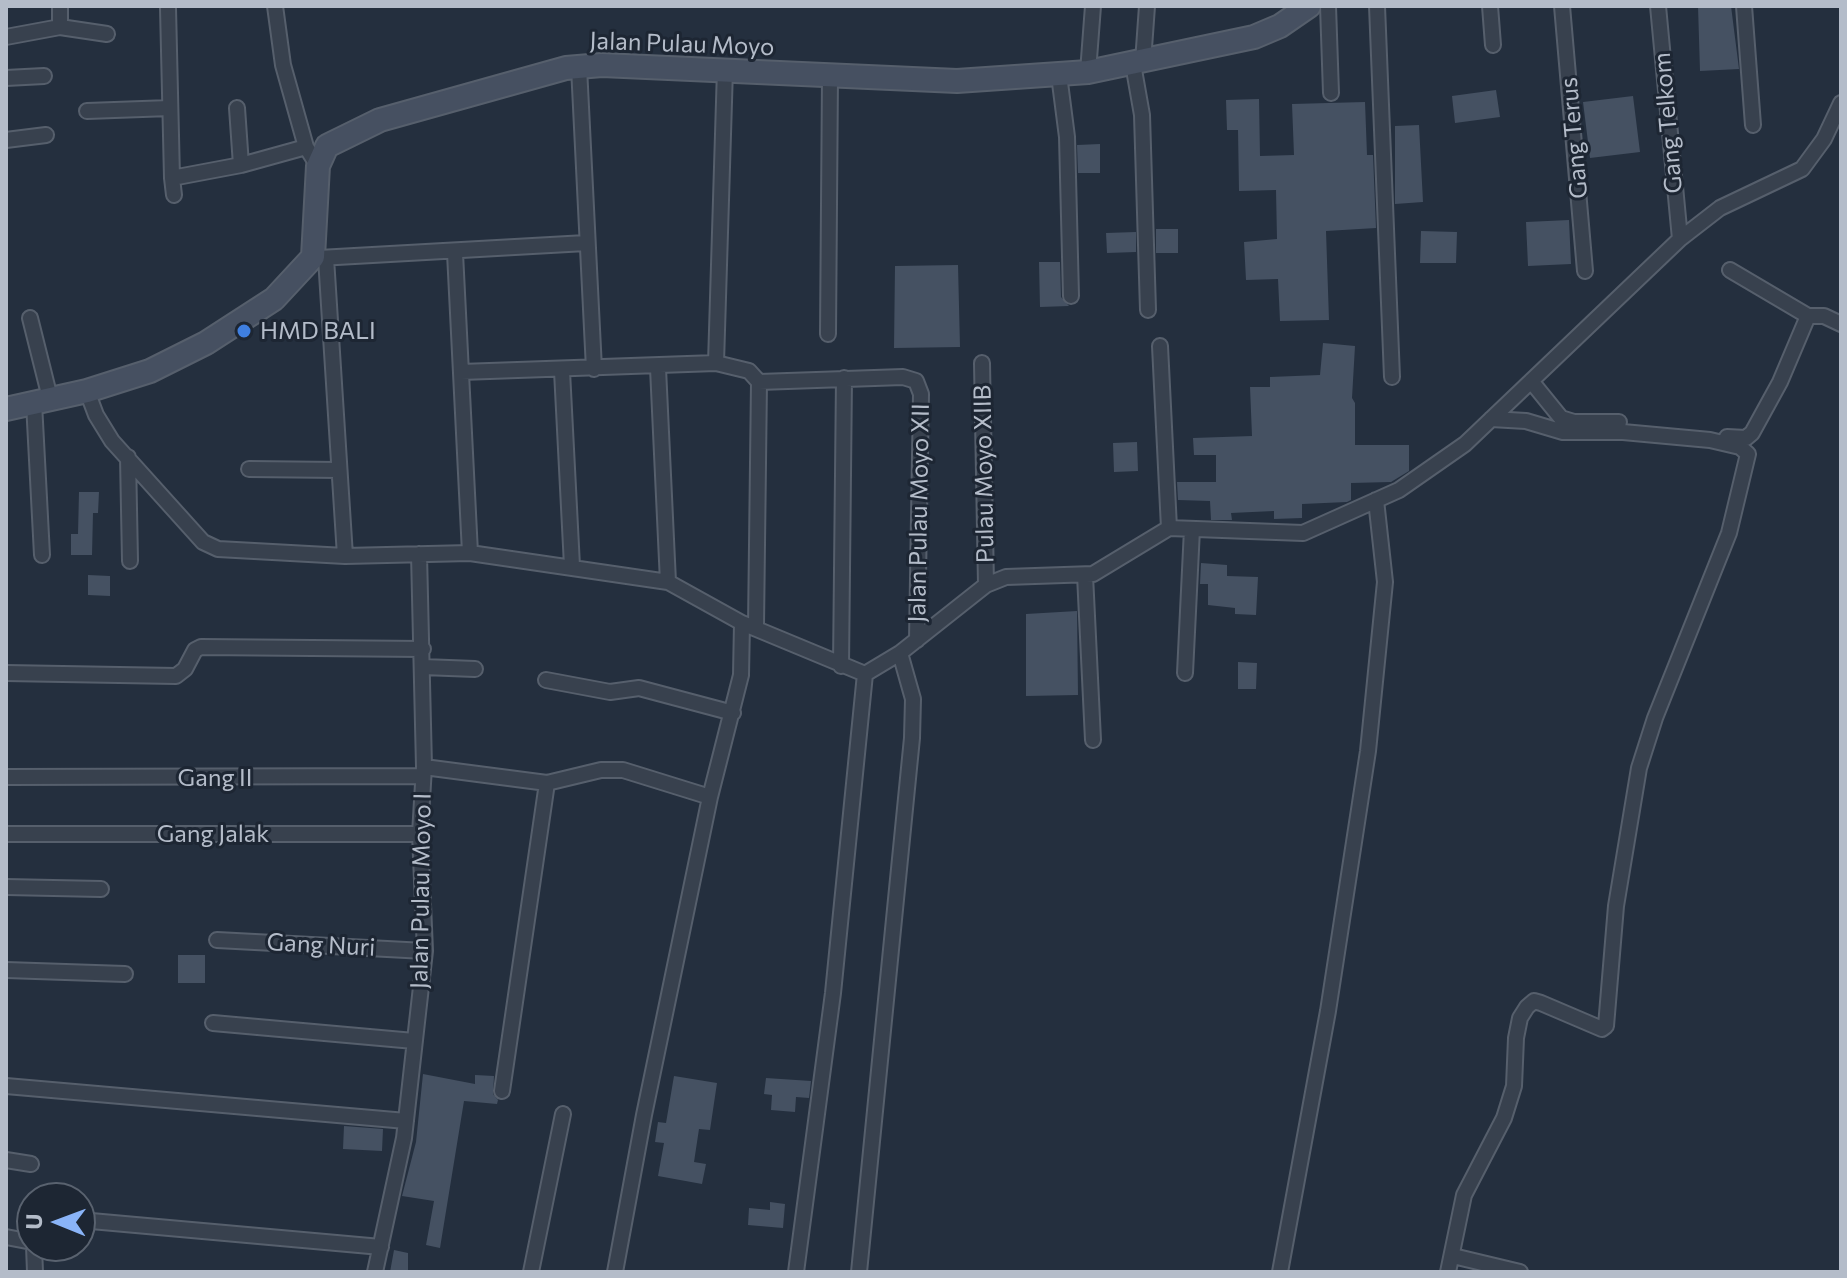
<!DOCTYPE html>
<html>
<head>
<meta charset="utf-8">
<style>
  body { margin:0 }
  #map { position:relative; width:1847px; height:1278px; overflow:hidden; background:#242f3e; font-family:Commissioner,sans-serif }
  canvas { display:block }
  .frame { position:absolute; inset:0; border:8px solid #b4bcc9; pointer-events:none }
  .north { position:absolute; left:16px; top:1182px; width:80px; height:80px; box-sizing:border-box; background:#1d2633; border:2px solid #59626f; border-radius:50%; rotate:271deg; font-size:22px; font-weight:700; line-height:32px; text-align:center; color:#b4bcc9 }
  .north::after { content:''; display:block; margin:auto; width:28px; height:36px; background:#8ab4f8; clip-path:polygon(50% 0,100% 100%,50% 72%,0 100%) }
</style>
</head>
<body>
<div id="map">
<canvas width="1847" height="1278"></canvas>
<div class="frame"></div>
<div class="north">U</div>
</div>
<script>
const g = document.querySelector('canvas').getContext('2d');
g.lineJoin = 'round';
function fillPath(path, color) { g.fillStyle = color; g.fill(path, 'evenodd'); }
const poly = rows => new Path2D(rows.map(r => 'M' + r).join(''));
function strokePath(path, color, width, dash) { g.strokeStyle = color; g.lineWidth = width; g.lineCap = dash ? 'butt' : 'round'; g.setLineDash(dash || []); g.stroke(path); }
function write(font, color, halo, rows, align = 'center') {
  g.font = font + ' Commissioner,sans-serif'; g.lineWidth = 6; g.setLineDash([]); g.textBaseline = 'middle'; g.strokeStyle = halo; g.fillStyle = color; for (const [text, x, y, turn = 0] of rows) {
    g.save(); g.translate(x, y); g.rotate((+turn || 0) * Math.PI / 180); g.textAlign = isNaN(turn) ? turn : align; if (halo) g.strokeText(text, 0, 0); g.fillText(text, 0, 0); g.restore();
  }
}
fillPath(poly([
  [1698,6,1731,6,1739,69,1700,71],
  [1496,90,1500,117,1455,123,1452,96],
  [1633,96,1640,152,1590,158,1583,102],
  [1259,99,1260,156,1294,155,1292,104,1365,102,1367,155,1373,155,1376,228,1326,231,1329,320,1280,321,1278,279,1246,280,1244,242,1277,239,1276,190,1239,191,1238,130,1227,130,1226,100],
  [1419,125,1423,202,1395,204,1395,126],
  [1100,144,1100,173,1078,173,1077,145],
  [1569,220,1571,264,1528,266,1526,222],
  [1156,229,1178,229,1178,253,1156,253],
  [1421,231,1457,232,1456,263,1420,263],
  [1136,232,1136,252,1107,253,1106,233],
  [1039,262,1060,262,1061,297,1069,306,1040,307],
  [958,265,960,347,894,348,895,266],
  [1323,343,1355,346,1352,398,1355,403,1355,445,1409,445,1409,471,1391,482,1351,483,1351,500,1347,502,1302,504,1302,518,1274,519,1274,511,1231,513,1232,520,1211,520,1210,501,1178,500,1177,482,1216,482,1216,455,1194,455,1193,438,1252,436,1250,387,1270,387,1270,377,1320,375],
  [1137,442,1138,471,1114,472,1113,443],
  [79,492,99,492,98,513,93,513,92,555,71,555,71,534,78,534],
  [1201,563,1227,565,1227,576,1258,577,1256,615,1235,614,1235,608,1208,605,1208,584,1200,584],
  [88,575,110,576,110,596,88,595],
  [1077,611,1078,695,1026,696,1026,614],
  [1238,662,1257,663,1256,689,1238,689],
  [178,955,205,955,205,983,178,983],
  [423,1074,475,1084,475,1075,494,1076,493,1094,498,1100,497,1104,464,1101,440,1248,426,1245,434,1201,402,1196,416,1142],
  [674,1076,717,1083,710,1130,699,1129,694,1162,706,1164,702,1184,658,1176,664,1143,655,1142,658,1122,666,1123],
  [766,1078,811,1081,809,1098,796,1097,795,1112,771,1110,772,1095,764,1094],
  [344,1126,383,1129,382,1151,343,1149],
  [770,1202,785,1204,783,1228,748,1225,749,1208,770,1210],
  [394,1250,408,1253,408,1272,390,1272]
]), '#455162');
const street = poly([
  [275,6,283,65,306,147,318,166],
  [1328,6,1331,93],
  [1377,6,1392,377],
  [1490,6,1493,45],
  [1562,6,1585,271],
  [1658,6,1680,239],
  [1744,6,1753,125],
  [168,8,172,178],
  [60,27,60,6],
  [6,37,60,27,107,34],
  [1143,62,1147,6],
  [1133,64,1142,115,1148,310],
  [579,67,594,369],
  [1088,72,1093,6],
  [1059,75,1067,137,1071,296],
  [6,78,44,76],
  [237,108,241,165],
  [87,111,170,108],
  [6,140,46,135],
  [174,195,172,178,241,165,306,147],
  [455,253,470,553],
  [319,258,586,243],
  [326,258,345,556],
  [1730,270,1808,316,1824,316,1841,324],
  [30,318,50,398],
  [828,334,830,76],
  [1160,346,1169,528],
  [716,363,725,69],
  [982,363,986,585],
  [658,368,668,582],
  [562,371,572,566],
  [461,372,716,363,749,371,759,382,903,377,916,381,921,394,917,640],
  [1531,381,1561,418,1574,422,1619,422],
  [87,391,96,415,112,441,203,542,218,549,345,556,470,553,668,582,742,623,865,674,900,653,986,585,1006,577,1093,574,1169,528,1303,533,1399,490,1465,444,1680,239,1720,208,1802,169,1824,139,1841,103],
  [34,403,42,555],
  [1727,437,1746,438,1752,433,1780,382,1808,316],
  [128,457,130,561],
  [249,469,339,470],
  [1085,575,1093,740],
  [756,626,759,382],
  [841,666,844,378],
  [423,667,475,669],
  [6,673,176,676,185,669,195,650,201,647,423,649],
  [1185,673,1192,529],
  [546,680,610,692,639,688,733,713],
  [424,767,547,783,601,770,623,770,710,797],
  [6,777,423,776],
  [6,834,420,834],
  [6,887,101,889],
  [217,940,425,951],
  [6,970,125,974],
  [213,1023,414,1041],
  [6,1086,406,1121],
  [502,1091,547,783],
  [6,1160,31,1164],
  [80,1220,381,1247],
  [6,1237,32,1242],
  [34,1246,35,1272],
  [1453,1256,1520,1272],
  [375,1272,404,1138,425,951,420,834,424,767,419,554],
  [531,1272,563,1114],
  [615,1272,644,1115,710,797,741,675,742,623],
  [796,1272,833,993,865,674],
  [859,1272,912,738,913,699,900,653],
  [1280,1272,1328,1011,1368,751,1385,582,1376,500],
  [1448,1272,1464,1195,1504,1118,1514,1086,1516,1038,1520,1018,1527,1007,1534,1001,1541,1003,1602,1029,1606,1026,1616,906,1639,768,1655,718,1729,533,1748,454,1740,447,1710,440,1623,432,1563,432,1526,421,1491,419]
]);
const secondary = poly([
  [6,409,87,391,150,371,206,343,274,299,313,257,318,166,327,146,380,120,566,68,602,65,957,81,1088,72,1254,37,1280,26,1309,6]
]);
strokePath(street, '#565f6c', 18);
strokePath(secondary, '#565f6c', 26);
strokePath(street, '#38414e', 14);
strokePath(secondary, '#465061', 22);
for (const [x, y, r, color] of [
  [244,331,8,"#3f7fe0"]
]) { const dot = new Path2D(); dot.arc(x, y, r, 0, 2 * Math.PI); g.fillStyle = color; g.fill(dot); strokePath(dot, '#1d2633', 3); }
write('24px', '#b4bcc9', '#1d2633', [
  ["Jalan Pulau Moyo",682,44,2],
  ["Gang Telkom",1668,123,-95],
  ["Gang Terus",1574,138,-95],
  ["Pulau Moyo XIIB",984,474,-91],
  ["Jalan Pulau Moyo XII",919,513,-89],
  ["Gang II",215,778],
  ["Gang Jalak",213,834],
  ["Jalan Pulau Moyo I",421,891,-89],
  ["Gang Nuri",321,945,3]
]);
write('24px', '#b4bcc9', '#1d2633', [
  ["HMD BALI",260,331]
], 'left');
</script>
</body>
</html>
